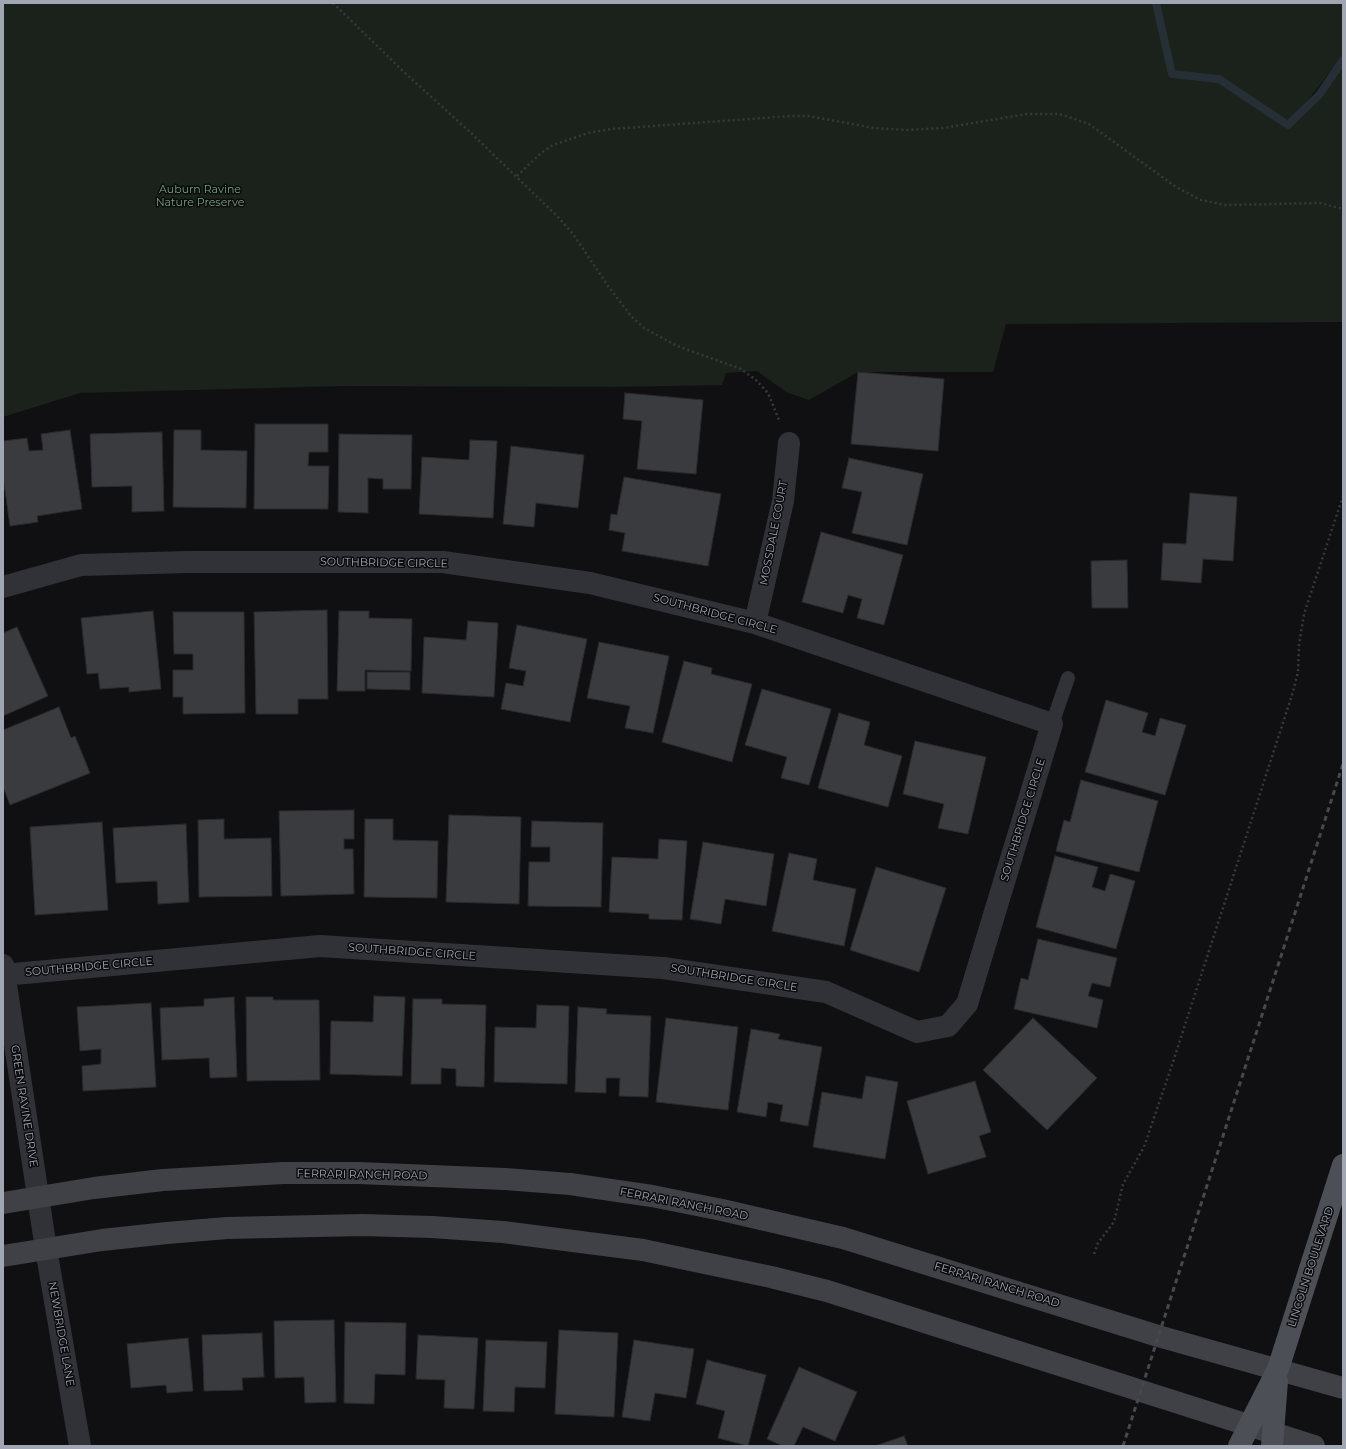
<!DOCTYPE html>
<html>
<head>
<meta charset="utf-8">
<style>
  body { margin:0 }
  #map { position:relative; width:1346px; height:1449px; overflow:hidden; background:#101012; font-family:Montserrat,sans-serif }
  canvas { display:block }
  .frame { position:absolute; inset:0; border:4px solid #a1a6b3; pointer-events:none }
</style>
</head>
<body>
<div id="map">
<canvas width="1346" height="1449"></canvas>
<div class="frame"></div>
</div>
<script>
const g = document.querySelector('canvas').getContext('2d');
g.lineJoin = 'round';
function fillPath(path, color) { g.fillStyle = color; g.fill(path, 'evenodd'); }
const poly = rows => new Path2D(rows.map(r => 'M' + r).join(''));
function strokePath(path, color, width, dash) { g.strokeStyle = color; g.lineWidth = width; g.lineCap = dash ? 'butt' : 'round'; g.setLineDash(dash || []); g.stroke(path); }
function write(font, color, halo, rows, align = 'center') {
  g.font = font + ' Montserrat,sans-serif'; g.lineWidth = 3; g.setLineDash([]); g.textBaseline = 'middle'; g.strokeStyle = halo; g.fillStyle = color; for (const [text, x, y, turn = 0] of rows) {
    g.save(); g.translate(x, y); g.rotate((+turn || 0) * Math.PI / 180); g.textAlign = isNaN(turn) ? turn : align; if (halo) g.strokeText(text, 0, 0); g.fillText(text, 0, 0); g.restore();
  }
}
fillPath(poly([
  [3,3,1343,3,1343,55,1291,122,1319,95,1343,60,1343,322,1006,324,993,372,858,372,809,400,786,392,757,371,726,373,722,385,614,387,342,386,80,393,3,417]
]), '#1a221b');
strokePath(poly([
  [1156,3,1172,74,1219,79,1288,125,1319,95,1343,60]
]), '#262f36', 8);
const building = poly([
  [858,372,944,379,938,451,851,444,858,372],
  [625,393,703,400,696,474,637,469,642,421,623,419,625,393],
  [255,424,328,424,328,452,309,452,308,466,329,466,328,509,254,509,255,424],
  [70,430,82,509,37,516,38,522,10,526,3,477,3,441,27,438,29,451,43,450,41,434,70,430],
  [174,430,201,430,201,450,247,451,246,508,173,507,174,430],
  [162,432,164,511,132,512,132,486,92,487,90,434,162,432],
  [339,434,412,435,411,489,383,489,383,479,368,478,368,513,338,512,339,434],
  [470,440,497,441,493,518,419,514,422,457,469,460,470,440],
  [511,446,584,455,578,508,536,503,534,527,503,524,511,446],
  [849,458,923,474,907,545,852,533,862,492,842,488,849,458],
  [624,477,721,494,708,566,622,551,625,533,609,530,611,514,617,515,624,477],
  [1190,493,1237,497,1233,561,1203,559,1201,583,1161,580,1163,543,1186,544,1190,493],
  [821,532,903,555,884,625,857,618,862,599,848,595,843,613,802,602,821,532],
  [1127,560,1128,608,1092,608,1091,561,1127,560],
  [327,610,328,699,298,699,298,714,256,714,254,612,327,610],
  [153,611,161,689,129,692,129,687,100,689,98,673,87,674,81,618,153,611],
  [339,611,369,611,369,618,412,619,411,671,365,670,365,691,337,691,339,611],
  [173,612,244,612,245,713,183,714,183,697,173,697,173,670,193,670,193,654,174,654,173,612],
  [468,621,498,623,494,697,422,693,424,637,466,640,468,621],
  [517,625,587,639,570,722,501,709,506,683,523,686,526,671,509,668,517,625],
  [17,627,48,696,3,716,3,633,17,627],
  [599,642,669,656,653,733,625,728,630,706,587,698,599,642],
  [684,661,712,668,711,674,752,684,732,762,662,742,684,661],
  [367,672,410,672,410,690,367,689,367,672],
  [762,689,831,709,809,785,781,778,787,757,745,745,762,689],
  [1106,700,1148,713,1142,732,1155,736,1160,718,1186,725,1165,795,1085,772,1106,700],
  [59,707,71,738,75,736,90,773,10,805,3,787,3,730,59,707],
  [839,713,870,722,864,745,902,756,888,807,818,788,839,713],
  [915,741,986,757,968,834,938,828,944,804,903,794,915,741],
  [1081,780,1158,801,1139,872,1056,851,1064,820,1070,822,1081,780],
  [354,810,354,839,344,839,344,849,353,849,354,894,281,896,279,811,354,810],
  [449,815,521,817,519,904,446,902,449,815],
  [224,819,224,839,271,838,272,896,199,897,198,820,224,819],
  [365,819,393,819,393,840,438,841,437,898,364,897,365,819],
  [532,821,603,823,601,907,528,906,529,862,550,862,550,847,531,847,532,821],
  [102,822,108,910,35,915,30,827,102,822],
  [186,824,189,902,158,904,157,881,116,883,113,828,186,824],
  [659,839,687,841,682,920,649,919,649,914,609,912,612,857,658,859,659,839],
  [703,842,774,854,766,906,725,899,721,924,690,919,703,842],
  [789,853,817,859,813,880,856,889,844,946,772,931,789,853],
  [1055,856,1098,867,1092,887,1105,891,1110,874,1135,881,1116,949,1036,927,1055,856],
  [876,867,946,888,919,972,850,950,876,867],
  [1038,939,1117,958,1110,987,1092,983,1088,996,1103,1000,1097,1028,1014,1009,1021,978,1028,980,1038,939],
  [374,996,405,997,402,1076,330,1074,331,1021,373,1022,374,996],
  [234,997,237,1077,210,1078,209,1058,162,1060,160,1008,204,1006,204,999,234,997],
  [246,997,273,997,273,1000,319,1000,320,1080,247,1081,246,997],
  [413,999,442,999,442,1004,486,1005,484,1087,456,1086,456,1069,441,1068,441,1084,411,1084,413,999],
  [151,1003,156,1087,83,1091,82,1066,101,1064,101,1049,80,1051,77,1007,151,1003],
  [537,1005,569,1006,567,1084,494,1082,495,1027,536,1028,537,1005],
  [578,1007,607,1009,606,1014,651,1016,648,1097,619,1096,620,1078,606,1078,606,1093,575,1092,578,1007],
  [666,1018,738,1027,728,1110,656,1102,666,1018],
  [1033,1018,1097,1078,1047,1130,983,1070,1033,1018],
  [751,1029,780,1034,778,1039,822,1047,808,1126,780,1121,783,1105,768,1102,766,1117,737,1112,751,1029],
  [866,1076,898,1082,885,1159,813,1147,822,1092,862,1099,866,1076],
  [975,1081,991,1132,979,1136,986,1157,928,1174,907,1101,975,1081],
  [334,1320,336,1402,305,1403,304,1377,275,1378,274,1321,334,1320],
  [345,1322,406,1323,405,1375,375,1374,374,1404,344,1403,345,1322],
  [559,1330,618,1333,614,1417,555,1414,559,1330],
  [262,1333,264,1377,242,1378,243,1390,204,1391,202,1335,262,1333],
  [418,1335,478,1338,474,1409,444,1408,445,1380,416,1379,418,1335],
  [188,1338,193,1391,167,1393,166,1385,131,1388,127,1344,188,1338],
  [486,1340,547,1342,545,1388,515,1387,514,1412,483,1411,486,1340],
  [634,1340,694,1349,686,1398,655,1393,650,1421,622,1417,634,1340],
  [707,1360,766,1375,748,1446,718,1438,725,1411,696,1404,707,1360],
  [799,1367,857,1392,835,1441,803,1427,794,1446,783,1446,767,1439,799,1367],
  [904,1436,908,1446,875,1446,904,1436]
]);
fillPath(building, '#3a3b3f');
strokePath(building, '#2a2a2e', 1);
strokePath(poly([
  [333,3,405,73,470,132,558,217,573,234,608,286,631,316,644,328,677,346,741,369,756,380,768,393,779,420],
  [517,176,540,154,553,145,588,133,611,129,791,116,808,116,874,128,906,130,943,128,1027,114,1060,114,1089,124,1176,187,1201,200,1225,205,1320,203,1343,209],
  [1094,1254,1098,1243,1114,1222,1123,1184,1144,1147,1172,1065,1292,695,1298,672,1299,645,1304,614,1343,496]
]), '#37393e', 2.5, [2, 3]);
strokePath(poly([
  [1052,724,1068,678]
]), '#313237', 14);
strokePath(poly([
  [3,587,81,565,188,562,443,562,590,583,755,623,1052,724,967,1004,948,1026,917,1032,826,992,663,968,320,946,3,975],
  [755,623,783,501,789,443],
  [3,965,46,1249,80,1446]
]), '#313237', 22);
strokePath(poly([
  [3,1203,94,1188,163,1180,283,1173,358,1173,505,1179,570,1184,652,1196,722,1210,843,1238,1158,1336,1343,1388],
  [3,1256,102,1240,167,1233,227,1228,362,1225,432,1227,503,1232,643,1250,771,1277,827,1291,1314,1446]
]), '#3f4147', 22);
strokePath(poly([
  [1239,1446,1278,1369,1343,1165],
  [1272,1446,1277,1381]
]), '#4d4f56', 22);
strokePath(poly([
  [1123,1446,1343,764]
]), '#46484e', 3, [5, 4]);
write('11px', '#76a079', '#0b0b0d', [
  ["Auburn Ravine",200,190],
  ["Nature Preserve",200,203]
]);
write('11px', '#a1a6b3', '#0b0b0d', [
  ["MOSSDALE COURT",774,533,-79],
  ["SOUTHBRIDGE CIRCLE",384,563,1],
  ["SOUTHBRIDGE CIRCLE",715,614,15],
  ["SOUTHBRIDGE CIRCLE",1023,820,-73],
  ["SOUTHBRIDGE CIRCLE",412,952,4],
  ["SOUTHBRIDGE CIRCLE",89,967,-5],
  ["SOUTHBRIDGE CIRCLE",734,978,9],
  ["GREEN RAVINE DRIVE",24,1106,81],
  ["FERRARI RANCH ROAD",362,1175,1],
  ["FERRARI RANCH ROAD",684,1204,11],
  ["LINCOLN BOULEVARD",1311,1267,-72],
  ["FERRARI RANCH ROAD",997,1285,17],
  ["NEWBRIDGE LANE",61,1334,80]
]);
</script>
</body>
</html>
